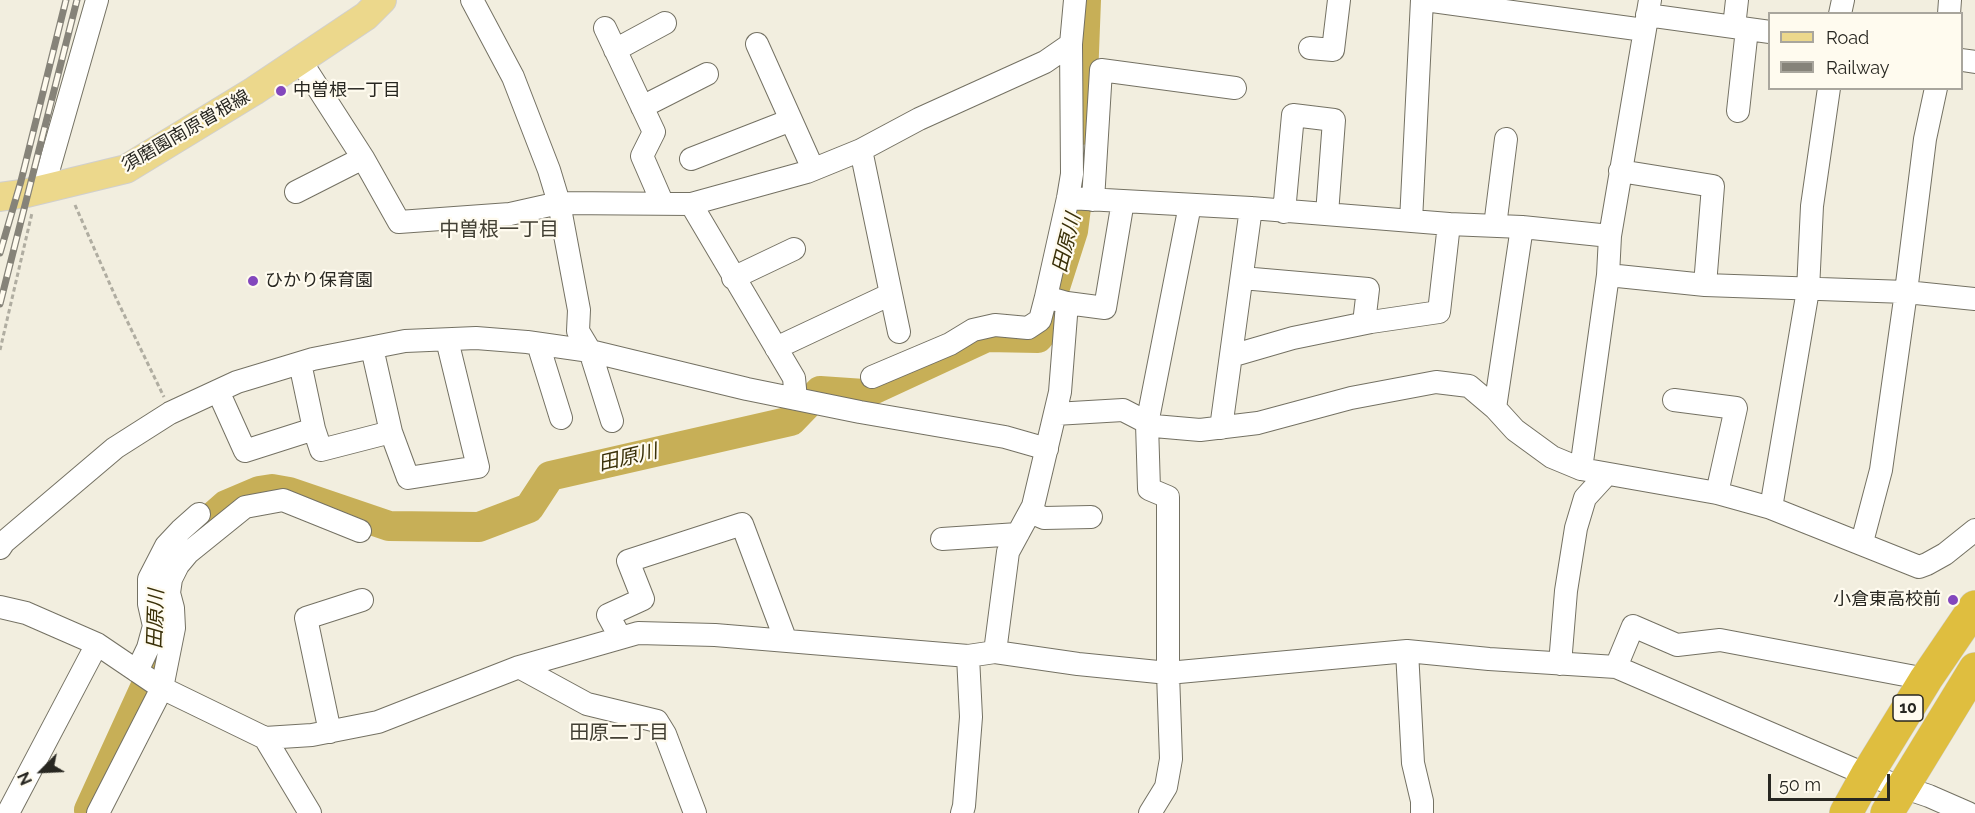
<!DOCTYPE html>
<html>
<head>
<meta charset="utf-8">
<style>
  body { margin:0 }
  #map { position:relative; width:1975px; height:813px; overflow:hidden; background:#f2eedf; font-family:Raleway,sans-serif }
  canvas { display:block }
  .legend { position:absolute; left:1768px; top:12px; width:195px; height:78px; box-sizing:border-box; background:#fffbef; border:2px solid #a9a69d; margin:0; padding:8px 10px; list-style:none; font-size:18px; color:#282721 }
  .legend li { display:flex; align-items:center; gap:12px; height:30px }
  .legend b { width:30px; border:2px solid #a9a69d }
  .north { position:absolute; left:12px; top:741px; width:60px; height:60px; -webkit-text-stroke:4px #fffbef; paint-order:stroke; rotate:246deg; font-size:16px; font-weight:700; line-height:24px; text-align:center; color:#282721 }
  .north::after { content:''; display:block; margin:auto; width:21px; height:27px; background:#282721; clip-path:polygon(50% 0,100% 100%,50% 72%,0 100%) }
  .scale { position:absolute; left:1768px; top:774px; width:122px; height:27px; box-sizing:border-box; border:3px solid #282721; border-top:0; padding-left:8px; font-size:18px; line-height:21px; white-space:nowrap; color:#282721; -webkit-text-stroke:4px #fffbef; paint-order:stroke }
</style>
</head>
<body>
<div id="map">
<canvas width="1975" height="813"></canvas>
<ul class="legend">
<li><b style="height:8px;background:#ecd88c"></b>Road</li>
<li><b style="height:8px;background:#868379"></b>Railway</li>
</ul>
<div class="north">N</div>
<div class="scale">50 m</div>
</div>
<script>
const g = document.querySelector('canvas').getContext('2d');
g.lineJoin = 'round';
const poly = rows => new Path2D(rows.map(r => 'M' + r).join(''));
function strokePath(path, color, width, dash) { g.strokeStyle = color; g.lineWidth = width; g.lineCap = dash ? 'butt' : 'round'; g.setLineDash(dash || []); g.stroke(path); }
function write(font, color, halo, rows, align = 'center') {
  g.font = font + ' Raleway,"Noto Sans JP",sans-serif'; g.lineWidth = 4.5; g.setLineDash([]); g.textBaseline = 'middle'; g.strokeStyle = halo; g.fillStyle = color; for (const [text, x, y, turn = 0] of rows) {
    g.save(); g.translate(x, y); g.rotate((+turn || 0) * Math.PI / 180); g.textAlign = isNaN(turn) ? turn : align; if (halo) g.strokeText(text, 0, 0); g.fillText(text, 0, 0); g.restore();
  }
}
strokePath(poly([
  [1081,130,1086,0],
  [170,563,183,543,226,505,259,491,272,489,289,492,389,526,479,527,529,508,550,476,791,421,820,391,864,394,987,337,1038,338,1048,326,1050,303,1073,231,1079,184],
  [89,810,153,670,159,621]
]), '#c7af57', 30);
const minor = poly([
  [472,0,513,77,549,170,559,203,579,310,578,331,590,351,612,421],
  [1425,0,1644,30],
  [1840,14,1843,0],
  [1949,14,1950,0],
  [1647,15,1770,32],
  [1734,27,1737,0],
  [605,28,654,132,642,156,662,202],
  [757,44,813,169],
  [1310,48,1333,50,1339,0],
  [615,50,665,23],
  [1962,60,1975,62],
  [642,107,707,74],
  [1738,111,1747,29],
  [363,158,399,222,510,214,559,203,691,204,807,172,861,150,919,119,1045,62,1071,44],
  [691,159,791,120],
  [1620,171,1713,186,1705,285],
  [43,189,97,0],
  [296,192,363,158,300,60],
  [1068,198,1251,208,1449,224,1522,227,1610,236],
  [1093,200,1101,70,1235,88],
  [691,204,794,378,796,399],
  [1284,212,1293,115,1334,120,1327,214],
  [1411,221,1422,0],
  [1495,226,1506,139],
  [1608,275,1705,285,1906,292,1975,299],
  [733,278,794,249],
  [1242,278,1368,289,1364,323],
  [891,294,899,332],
  [1067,303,1105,308,1123,201],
  [538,344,561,418],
  [776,348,891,294,861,150],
  [1231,356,1293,338,1371,322,1439,312,1449,224],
  [872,377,950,344,973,330,995,325,1028,328,1040,320,1046,297],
  [218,391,245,451,314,429,300,363],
  [1674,400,1736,408,1717,493],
  [1495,408,1522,227],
  [1055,414,1123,410,1154,426,1200,430,1258,423,1351,398,1436,382,1469,386,1495,408,1515,430,1552,457,1581,469,1717,493,1771,508,1919,567,1927,564,1945,554,1975,530],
  [1221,428,1251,208],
  [314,429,321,450,391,432,372,348],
  [391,432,408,478,478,467,447,340],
  [1581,469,1608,275,1610,236,1650,0],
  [1771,508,1808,290,1812,206,1829,88],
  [1030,512,1044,518,1091,517],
  [942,539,1018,534],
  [1862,542,1881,470,1906,292,1925,139,1936,88],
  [0,548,4,542,115,448,170,413,237,382,313,359,405,341,476,338,527,342,590,351,747,389,860,412,1005,437,1047,449],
  [0,607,26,613,97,644,162,688,265,738,312,735,378,722,519,667,638,633,715,635,968,656,995,652,1078,664,1168,673,1407,651,1489,659,1616,667,1867,775,1929,796,1968,813],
  [620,637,608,615,643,599,628,561,742,524,786,641],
  [1407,651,1413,763,1422,801,1422,813],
  [995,652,1008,552,1033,506,1060,392,1067,303,1046,297,1068,198,1072,174,1071,44,1075,0],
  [1560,664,1566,591,1576,528,1585,498,1607,474],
  [519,667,587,704,657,721,665,734,695,813],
  [1616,667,1633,626,1677,645,1720,640,1926,679],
  [137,671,148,648,154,626,149,604,149,579,166,546,181,530,199,514],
  [330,732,306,618,362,600],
  [265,738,310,813],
  [8,813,97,644],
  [98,813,162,688,174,628,173,608,169,593,171,579,178,565,188,553,245,507,283,500,360,531],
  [962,813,964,806,971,717,968,656],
  [1150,813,1166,787,1171,759,1168,673,1168,497,1149,489,1147,424,1190,205]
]);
const major = poly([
  [0,197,27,193,126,169,254,91,366,16,382,0]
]);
const highway = poly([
  [1846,813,1867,775,1926,679,1975,607],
  [1887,813,1975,669]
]);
strokePath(minor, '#747163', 24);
strokePath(major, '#d0cfce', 30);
strokePath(highway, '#d0cfce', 34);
strokePath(poly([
  [75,205,116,298,164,397],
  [0,350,32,213]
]), '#b0ada1', 3, [4.5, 3]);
strokePath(minor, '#fff', 22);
strokePath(major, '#ecd88c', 28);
strokePath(highway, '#dfbe3f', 33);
const rail = poly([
  [0,253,21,181,66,0],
  [0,304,77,0]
]);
strokePath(rail, '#868379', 7);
strokePath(rail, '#fffbef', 4.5, [14]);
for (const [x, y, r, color] of [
  [281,91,6,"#8347bd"],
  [253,281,6,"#8347bd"],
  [1953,600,6,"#8347bd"]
]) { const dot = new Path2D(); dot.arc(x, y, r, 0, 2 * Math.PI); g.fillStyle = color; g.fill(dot); strokePath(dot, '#fffbef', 2); }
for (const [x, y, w] of [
  [1908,708,30]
]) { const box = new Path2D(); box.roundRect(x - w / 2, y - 13, w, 26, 4.5); g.fillStyle = '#fffbef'; g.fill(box); strokePath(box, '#282721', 1.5); }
write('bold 16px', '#282721', null, [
  ["10",1908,708]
]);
write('18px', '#282721', '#fffbef', [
  ["中曽根一丁目",293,91],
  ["ひかり保育園",265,281],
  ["小倉東高校前",1941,600,"right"]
], 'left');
write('18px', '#282721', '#fffbef', [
  ["須磨園南原曽根線",186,131,-30]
]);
write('20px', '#434034', '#fffbef', [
  ["中曽根一丁目",499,230],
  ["田原二丁目",619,733]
]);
write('italic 20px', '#3a3008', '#fffbef', [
  ["田原川",1067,243,-76],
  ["田原川",628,458,-13],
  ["田原川",156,619,-88]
]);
</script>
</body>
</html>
